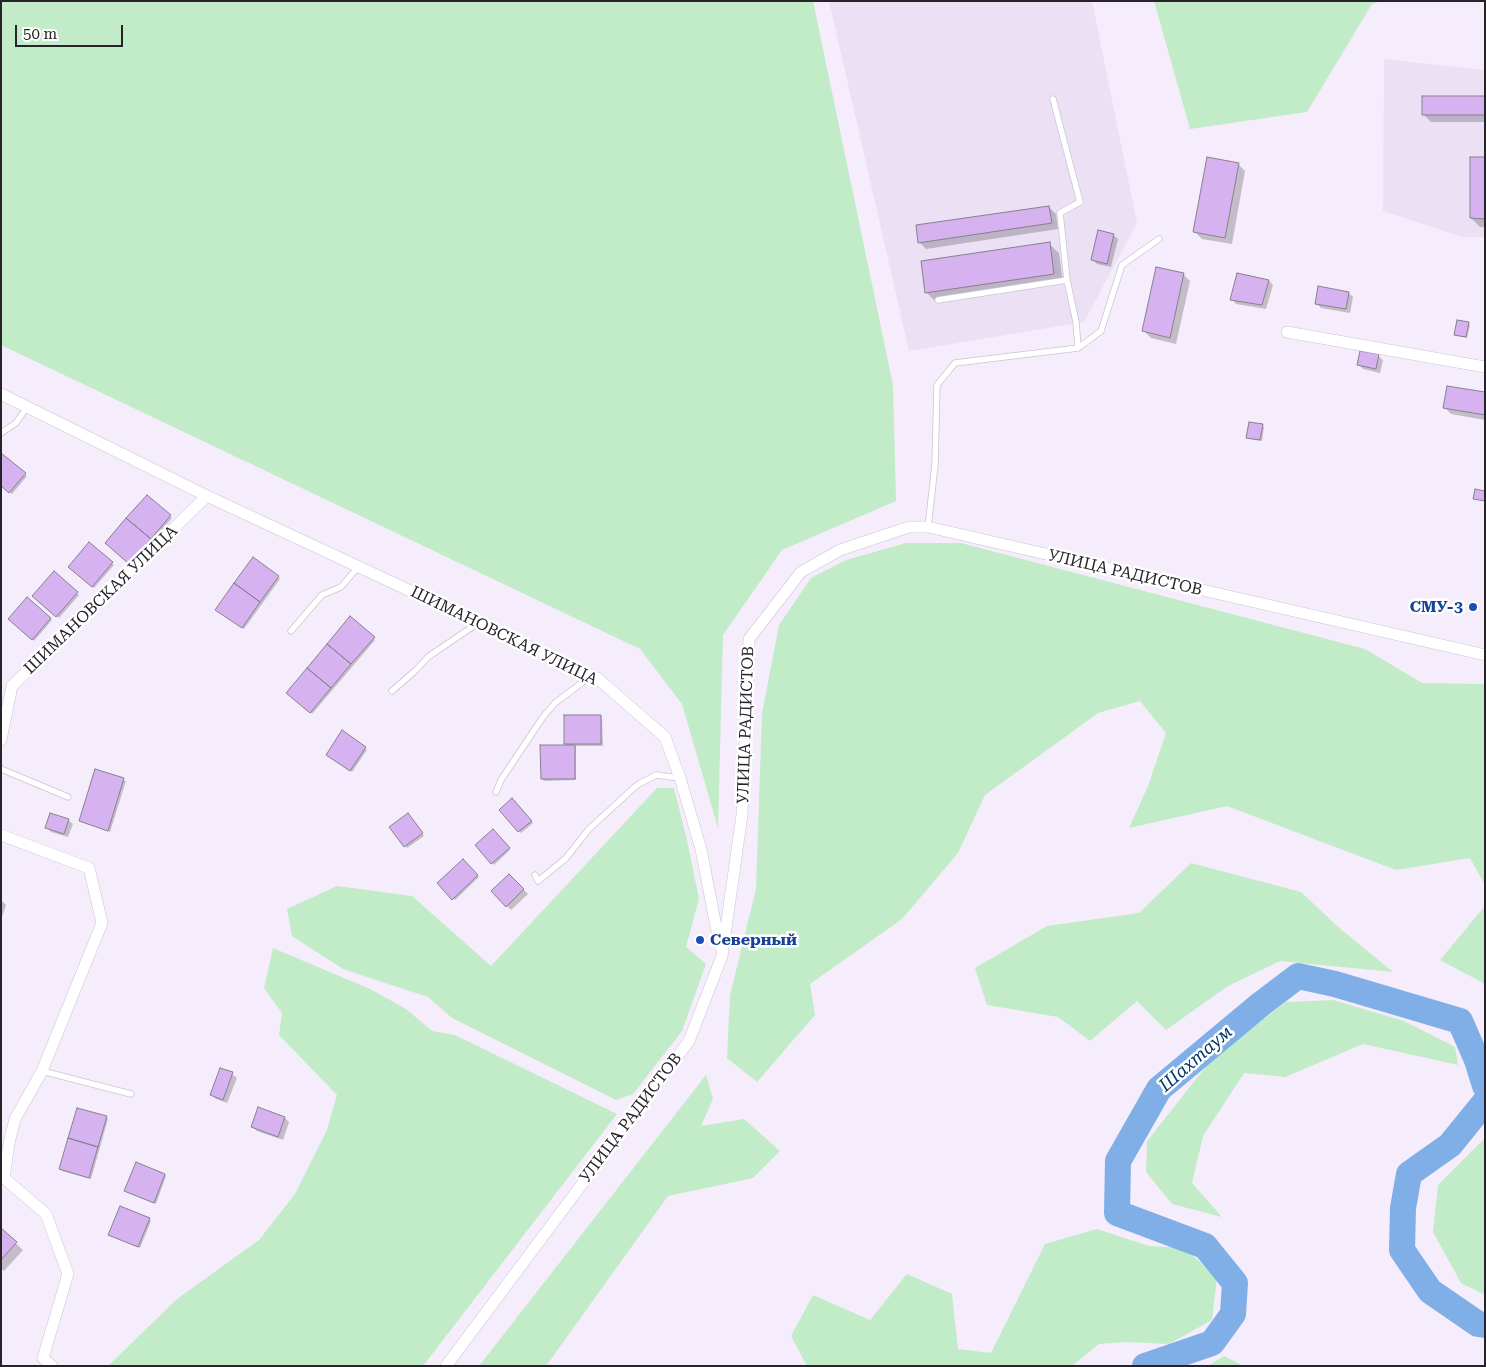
<!DOCTYPE html>
<html>
<head>
<meta charset="utf-8">
<style>
  body { margin:0 }
  #map { position:relative; width:1486px; height:1367px; overflow:hidden; background:#f5edfb; font-family:"Roboto Serif",serif }
  canvas { display:block }
  .frame { position:absolute; inset:0; border:2px solid #272429; pointer-events:none }
  .scale { position:absolute; left:15px; top:25px; width:108px; height:22px; box-sizing:border-box; border:2px solid #272429; border-top:0; padding-left:6px; font-size:15px; line-height:18px; white-space:nowrap; color:#272429; -webkit-text-stroke:4px #fff; paint-order:stroke }
</style>
</head>
<body>
<div id="map">
<canvas width="1486" height="1367"></canvas>
<div class="frame"></div>
<div class="scale">50 m</div>
</div>
<script>
const g = document.querySelector('canvas').getContext('2d');
g.lineJoin = 'round';
function fillPath(path, color) { g.fillStyle = color; g.fill(path, 'evenodd'); }
const poly = rows => new Path2D(rows.map(r => 'M' + r).join(''));
function strokePath(path, color, width, dash) { g.strokeStyle = color; g.lineWidth = width; g.lineCap = dash ? 'butt' : 'round'; g.setLineDash(dash || []); g.stroke(path); }
function write(font, color, halo, rows, align = 'center') {
  g.font = font + ' "Roboto Serif",serif'; g.lineWidth = 5; g.setLineDash([]); g.textBaseline = 'middle'; g.strokeStyle = halo; g.fillStyle = color; for (const [text, x, y, turn = 0] of rows) {
    g.save(); g.translate(x, y); g.rotate((+turn || 0) * Math.PI / 180); g.textAlign = isNaN(turn) ? turn : align; if (halo) g.strokeText(text, 0, 0); g.fillText(text, 0, 0); g.restore();
  }
}
fillPath(poly([
  [829,1,1092,1,1137,223,1084,322,909,351],
  [1384,59,1485,70,1485,237,1462,237,1383,211]
]), '#ece0f5');
fillPath(poly([
  [1,1,813,1,893,385,896,501,782,550,723,635,718,828,682,704,640,649,1,345],
  [1154,1,1381,1,1372,4,1307,112,1190,129],
  [906,543,961,543,1365,649,1422,683,1485,684,1485,885,1470,858,1396,870,1227,806,1129,828,1148,786,1166,733,1140,701,1098,713,985,795,958,853,902,919,810,984,815,1015,757,1082,727,1058,730,995,756,889,762,713,779,625,811,578,846,560],
  [657,788,674,788,687,840,699,899,686,947,706,964,682,1031,633,1094,616,1100,452,1018,428,997,343,969,292,936,287,909,337,886,412,896,491,966],
  [1191,863,1301,892,1337,926,1393,972,1280,961,1228,986,1166,1030,1137,1001,1090,1041,1058,1017,987,1005,975,968,1047,926,1139,913],
  [1485,906,1485,989,1483,983,1440,960],
  [273,948,370,989,406,1009,432,1031,455,1035,617,1114,423,1366,108,1366,177,1299,259,1240,295,1194,327,1130,337,1095,279,1035,282,1013,264,988],
  [1333,1000,1404,1021,1455,1047,1458,1065,1363,1044,1285,1077,1244,1073,1203,1136,1192,1183,1222,1217,1172,1204,1146,1172,1147,1141,1212,1059,1286,1002],
  [706,1075,713,1099,701,1126,744,1119,780,1151,753,1178,668,1196,546,1366,479,1366],
  [1485,1138,1485,1295,1461,1283,1433,1232,1438,1185],
  [1097,1229,1149,1246,1185,1248,1217,1278,1212,1320,1169,1344,1126,1342,1099,1344,1072,1366,807,1366,791,1336,813,1295,870,1320,907,1274,952,1294,958,1349,991,1353,1045,1244],
  [1224,1356,1244,1366,1208,1366]
]), '#c1ecc7');
fillPath(poly([
  [1485,97,1485,122,1431,122,1424,115],
  [1485,159,1485,227,1480,227,1471,218],
  [1238,164,1245,171,1232,244,1202,239,1195,232],
  [1049,207,1056,214,1058,229,926,249,919,242],
  [1113,235,1118,239,1111,267,1097,264,1092,259],
  [1049,244,1059,253,1063,283,936,302,926,292],
  [1183,274,1190,281,1176,344,1151,338,1144,331],
  [1238,275,1269,281,1273,285,1266,309,1236,304,1232,299],
  [1349,293,1353,297,1350,313,1321,308,1316,303],
  [1468,323,1470,325,1467,338,1457,336,1456,334],
  [1378,356,1383,360,1380,373,1363,369,1359,365],
  [1485,394,1485,420,1451,414,1444,407],
  [1262,426,1264,427,1262,441,1249,439,1247,437],
  [2,454,27,476,12,494,1,485],
  [147,496,172,518,132,565,107,543],
  [89,543,114,565,94,588,69,567],
  [54,573,79,595,59,618,34,596],
  [278,577,280,579,244,629,219,611],
  [27,599,52,620,34,641,9,619],
  [351,618,375,640,312,714,287,692],
  [565,716,601,716,602,718,603,746,576,746,576,780,544,781,542,779,565,746],
  [342,732,367,750,352,772,329,756],
  [96,771,126,781,110,832,80,821],
  [512,800,533,823,521,833,501,810],
  [410,817,424,836,407,848,391,828],
  [68,820,73,824,68,837,51,832,47,827],
  [493,831,510,850,494,865,477,845],
  [463,860,479,877,455,900,439,883],
  [509,875,528,894,511,910,493,891],
  [1,900,6,905,1,920],
  [221,1069,232,1074,237,1078,227,1103,216,1099,212,1095],
  [106,1117,108,1119,91,1179,62,1171,60,1169],
  [285,1118,289,1122,283,1140,257,1131,253,1127],
  [165,1175,166,1176,156,1204,126,1191],
  [149,1219,151,1221,140,1248,112,1236],
  [1,1230,23,1250,4,1271,1,1269]
]), '#0003');
strokePath(poly([
  [1485,1102,1450,1145,1409,1174,1403,1208,1402,1250,1430,1291,1478,1324,1485,1325],
  [1145,1366,1212,1343,1233,1314,1235,1283,1205,1246,1117,1213,1118,1161,1159,1089,1261,1004,1298,976,1335,984,1460,1021,1477,1060,1485,1086]
]), '#80afe7', 26);
const building = poly([
  [1422,96,1485,96,1485,115,1422,115,1422,96],
  [1207,157,1239,163,1225,238,1193,232,1207,157],
  [1470,157,1485,157,1485,219,1470,218,1470,157],
  [1049,206,1052,223,918,243,916,225,1049,206],
  [1098,230,1114,234,1107,264,1091,260,1098,230],
  [1050,242,1054,274,925,293,921,261,1050,242],
  [1156,267,1184,273,1170,338,1142,331,1156,267],
  [1237,273,1269,280,1262,305,1230,300,1237,273],
  [1318,286,1349,292,1346,309,1315,304,1318,286],
  [1457,320,1469,322,1466,337,1454,335,1457,320],
  [1360,351,1379,354,1376,369,1357,365,1360,351],
  [1447,386,1485,392,1485,415,1443,408,1447,386],
  [1249,422,1263,424,1260,440,1246,438,1249,422],
  [1,453,26,473,9,493,1,486,1,453],
  [1475,489,1485,491,1485,501,1473,499,1475,489],
  [147,495,171,515,151,539,126,518,147,495],
  [126,518,151,539,129,564,105,543,126,518],
  [89,542,113,562,92,587,68,567,89,542],
  [253,557,279,576,260,602,234,583,253,557],
  [54,571,78,592,56,617,32,596,54,571],
  [234,583,260,602,242,628,215,610,234,583],
  [27,597,51,618,32,640,8,619,27,597],
  [350,616,375,637,351,664,327,644,350,616],
  [327,644,351,664,331,688,307,668,327,644],
  [307,668,331,688,310,713,286,693,307,668],
  [564,715,601,715,601,744,564,744,564,715],
  [342,730,366,747,350,771,326,755,342,730],
  [540,745,575,745,575,779,541,779,540,745],
  [95,769,124,778,108,831,79,821,95,769],
  [512,798,532,821,518,832,499,810,512,798],
  [50,813,69,819,64,834,45,828,50,813],
  [408,813,423,833,404,847,389,827,408,813],
  [493,829,510,848,491,864,475,845,493,829],
  [463,859,478,875,452,900,437,883,463,859],
  [509,874,524,889,506,907,491,891,509,874],
  [220,1068,233,1072,223,1100,210,1095,220,1068],
  [258,1107,285,1117,278,1137,251,1127,258,1107],
  [77,1108,107,1116,98,1147,68,1138,77,1108],
  [68,1138,98,1147,89,1178,59,1169,68,1138],
  [136,1162,165,1174,154,1203,124,1191,136,1162],
  [120,1206,150,1218,138,1247,108,1235,120,1206],
  [1,1228,17,1242,1,1260,1,1228]
]);
fillPath(building, '#d6b2f1');
strokePath(building, '#87808d', 1);
const lane = poly([
  [1053,99,1080,202,1060,213,1067,280,1076,322,1078,348],
  [938,300,1067,280],
  [1,433,16,423,27,407],
  [928,527,935,465,937,385,955,363,1078,348,1101,331,1122,265,1159,239],
  [291,631,322,595,341,587,358,567],
  [392,691,416,670,428,657,478,623],
  [1,769,68,797],
  [496,792,501,780,543,717,555,703,591,676],
  [535,875,538,881,566,858,589,829,637,785,656,775,680,778],
  [42,1071,131,1094]
]);
const street = poly([
  [1287,332,1485,367],
  [1,394,207,496,597,678,665,737,680,778,701,849,720,947],
  [1,740,12,686,207,496],
  [1,835,89,868,102,923,42,1071,15,1119,9,1143,4,1178,46,1214,68,1274,43,1358,52,1366],
  [446,1366,689,1041,722,956,742,815,749,639,801,572,840,550,909,527,928,527,1485,655]
]);
strokePath(lane, '#cbc4d1', 7);
strokePath(street, '#cbc4d1', 12);
strokePath(lane, '#fff', 5.5);
strokePath(street, '#fff', 11);
for (const [x, y, r, color] of [
  [1473,607,5,"#1a4fb4"],
  [700,940,5,"#1a4fb4"]
]) { const dot = new Path2D(); dot.arc(x, y, r, 0, 2 * Math.PI); g.fillStyle = color; g.fill(dot); strokePath(dot, '#fff', 2); }
write('16px', '#272429', '#fff', [
  ["УЛИЦА РАДИСТОВ",1125,573,13],
  ["ШИМАНОВСКАЯ УЛИЦА",101,600,-44],
  ["ШИМАНОВСКАЯ УЛИЦА",504,636,26],
  ["УЛИЦА РАДИСТОВ",746,725,-88],
  ["УЛИЦА РАДИСТОВ",631,1118,-53]
]);
write('bold 16px', '#164399', '#fff', [
  ["СМУ-3",1463,607],
  ["Северный",710,940,"left"]
], 'right');
write('italic 18px', '#04386a', '#fff', [
  ["Шахтаум",1196,1059,-41]
]);
</script>
</body>
</html>
